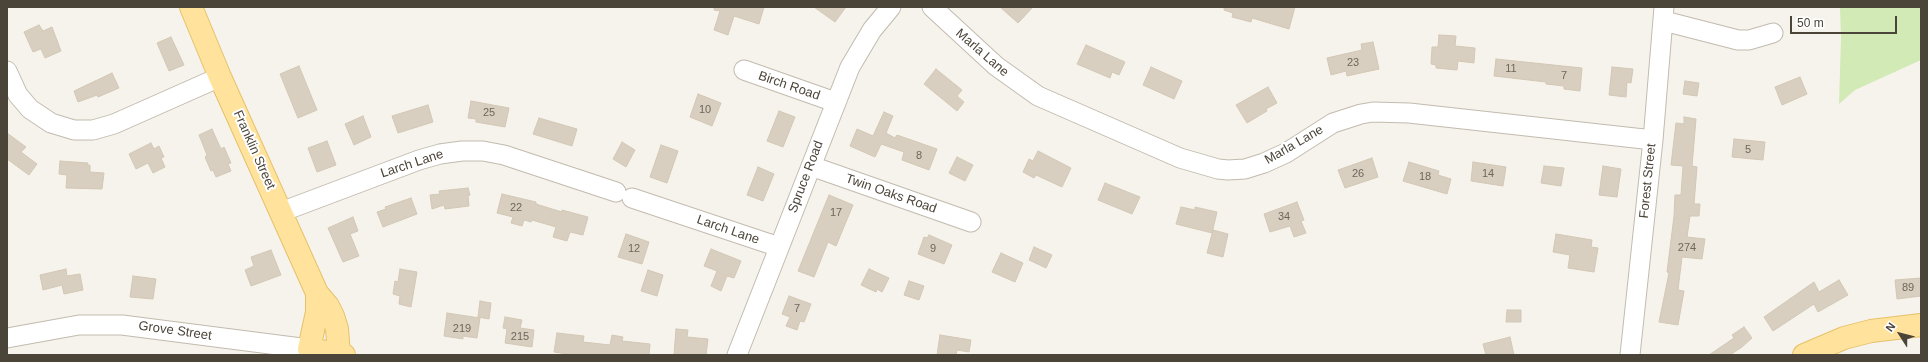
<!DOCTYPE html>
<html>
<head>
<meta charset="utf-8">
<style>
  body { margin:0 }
  #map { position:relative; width:1928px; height:362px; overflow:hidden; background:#f6f3ec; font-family:Helvetica,sans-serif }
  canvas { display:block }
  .frame { position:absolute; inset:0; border:8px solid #4b4439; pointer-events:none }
  .north { position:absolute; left:1880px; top:314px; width:40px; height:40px; -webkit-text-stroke:3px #fff; paint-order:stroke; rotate:306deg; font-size:11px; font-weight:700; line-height:16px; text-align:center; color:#4b4439 }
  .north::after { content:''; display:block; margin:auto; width:14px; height:18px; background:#4b4439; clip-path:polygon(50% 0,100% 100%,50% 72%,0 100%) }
  .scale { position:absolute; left:1790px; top:16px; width:107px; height:18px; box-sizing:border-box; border:2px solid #4b4439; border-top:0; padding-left:5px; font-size:12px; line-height:14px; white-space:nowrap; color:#4b4439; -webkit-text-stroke:3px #fff; paint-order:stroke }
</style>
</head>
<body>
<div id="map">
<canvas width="1928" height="362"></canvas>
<div class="frame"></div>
<div class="north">N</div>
<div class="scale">50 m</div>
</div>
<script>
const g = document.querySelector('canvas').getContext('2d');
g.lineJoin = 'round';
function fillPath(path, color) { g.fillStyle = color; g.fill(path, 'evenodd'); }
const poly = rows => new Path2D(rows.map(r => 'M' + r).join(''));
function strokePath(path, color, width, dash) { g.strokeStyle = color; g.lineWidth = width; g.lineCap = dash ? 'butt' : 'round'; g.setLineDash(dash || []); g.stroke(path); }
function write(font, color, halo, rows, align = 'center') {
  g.font = font + ' Helvetica,sans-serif'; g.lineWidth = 4; g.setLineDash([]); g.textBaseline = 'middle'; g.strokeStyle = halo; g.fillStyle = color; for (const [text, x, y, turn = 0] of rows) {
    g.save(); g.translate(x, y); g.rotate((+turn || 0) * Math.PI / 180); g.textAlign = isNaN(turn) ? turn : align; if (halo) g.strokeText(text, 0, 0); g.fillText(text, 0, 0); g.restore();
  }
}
fillPath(poly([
  [1840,7,1921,7,1921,60,1855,90,1839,104,1841,39]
]), '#d2eab5');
const building = poly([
  [714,7,764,7,759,24,734,16,728,35,714,30,720,11,714,10,714,7],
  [814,7,846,7,835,22,814,7],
  [1000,7,1033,7,1018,23,1000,7],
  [1224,7,1295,7,1289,29,1252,18,1251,22,1232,17,1233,13,1224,10,1224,7],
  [39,25,43,31,52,27,61,51,45,58,41,49,33,52,24,32,39,25],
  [1439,35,1456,36,1455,46,1475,48,1474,63,1458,61,1457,70,1436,68,1436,65,1431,64,1432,47,1438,47,1439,35],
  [171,37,184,65,169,71,157,43,171,37],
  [1373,42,1379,69,1347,76,1346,71,1331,75,1327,58,1362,50,1361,44,1373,42],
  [1086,45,1125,62,1119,75,1112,72,1110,78,1077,64,1086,45],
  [1496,59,1582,68,1580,91,1564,89,1564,86,1546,84,1546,82,1494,76,1496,59],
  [299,66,317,110,298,118,280,74,299,66],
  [1151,67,1182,81,1174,99,1143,85,1151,67],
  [1612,67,1633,69,1631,83,1627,82,1626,97,1609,95,1612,67],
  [936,69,962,90,957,96,964,102,957,111,924,84,936,69],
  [112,73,119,88,98,97,97,95,78,102,74,91,112,73],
  [1800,77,1807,94,1782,105,1775,87,1800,77],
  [1685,81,1699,83,1697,96,1683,94,1685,81],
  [1268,87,1277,103,1266,109,1267,111,1247,123,1236,105,1268,87],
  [698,94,721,103,712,126,690,117,698,94],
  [471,101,509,108,505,127,476,122,476,119,468,118,471,101],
  [428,105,433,122,398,133,392,116,428,105],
  [779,111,795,117,783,147,767,141,779,111],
  [884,112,893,116,886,133,895,138,897,135,937,149,929,170,902,160,904,152,881,144,875,157,850,146,857,129,873,136,884,112],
  [363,116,371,137,354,145,345,124,363,116],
  [1684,117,1696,119,1692,166,1697,167,1694,204,1700,204,1699,216,1690,216,1687,237,1705,239,1702,259,1682,257,1678,290,1684,291,1678,325,1659,322,1669,273,1667,272,1674,216,1675,195,1681,195,1683,166,1671,165,1676,123,1684,124,1684,117],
  [539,118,577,129,572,146,533,134,539,118],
  [212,129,221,149,224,147,231,163,228,164,231,171,216,177,213,170,211,171,205,157,207,155,199,135,212,129],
  [7,133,26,147,21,152,37,164,29,175,7,159,7,133],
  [1734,139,1765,142,1763,160,1732,157,1734,139],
  [327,141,336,165,317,172,308,148,327,141],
  [622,142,635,150,626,167,613,159,622,142],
  [151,143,154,149,159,146,164,157,161,158,165,167,153,173,148,163,136,169,129,154,151,143],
  [661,145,678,151,667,183,650,177,661,145],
  [1038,151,1071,168,1062,187,1036,175,1034,178,1023,172,1029,159,1033,161,1038,151],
  [957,157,973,165,965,181,949,173,957,157],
  [1372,158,1378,177,1345,188,1338,170,1372,158],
  [60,161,88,163,87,165,90,165,90,172,104,173,102,189,66,188,67,175,59,174,60,161],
  [1409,162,1439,171,1438,175,1451,179,1447,194,1403,181,1409,162],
  [1473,162,1506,167,1503,186,1471,181,1473,162],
  [1544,166,1564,168,1561,186,1541,183,1544,166],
  [1603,166,1621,169,1617,197,1599,195,1603,166],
  [758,167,774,174,763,201,747,195,758,167],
  [1105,183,1140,197,1132,214,1098,200,1105,183],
  [468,188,470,195,468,196,469,206,445,209,444,205,432,209,430,195,440,194,439,191,468,188],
  [502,194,536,202,536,204,562,212,562,210,588,217,583,235,570,232,567,241,553,237,556,227,532,220,531,222,524,220,522,226,511,223,513,217,497,213,502,194],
  [829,195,853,205,836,246,828,242,814,277,798,271,829,195],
  [411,198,417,214,383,227,377,212,386,209,385,207,411,198],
  [1297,202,1304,220,1301,221,1306,233,1294,237,1290,226,1270,232,1264,214,1297,202],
  [1181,207,1195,210,1195,207,1217,212,1212,233,1176,224,1181,207],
  [353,217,358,231,350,234,359,256,343,262,328,228,353,217],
  [1213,230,1228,234,1223,257,1207,253,1213,230],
  [626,234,649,242,642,264,618,257,626,234],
  [1556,234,1592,240,1591,247,1598,248,1594,272,1568,268,1570,255,1553,252,1556,234],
  [929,235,952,245,944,264,918,254,924,237,927,238,929,235],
  [1034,247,1052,255,1046,268,1029,260,1034,247],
  [711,249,741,261,734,278,727,276,721,291,711,286,717,271,704,266,711,249],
  [271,250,281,275,251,286,245,270,254,266,251,257,271,250],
  [1001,253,1023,263,1015,282,992,272,1001,253],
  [66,269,67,276,80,274,83,290,64,294,62,285,43,290,40,275,66,269],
  [400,269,417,272,411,307,399,304,400,296,393,294,395,281,398,282,400,269],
  [869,269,889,278,882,292,877,289,876,292,861,285,869,269],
  [648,270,663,275,657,296,641,291,648,270],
  [133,276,156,279,153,299,130,297,133,276],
  [1921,278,1921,296,1897,299,1895,280,1921,278],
  [1839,280,1848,295,1818,312,1814,304,1773,331,1764,317,1814,282,1819,292,1839,280],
  [909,281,924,286,919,300,904,295,909,281],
  [789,296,811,304,804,322,800,321,797,330,786,326,790,317,782,314,789,296],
  [480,301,491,303,489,319,478,317,480,301],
  [1507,310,1521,310,1521,322,1506,322,1507,310],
  [447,313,480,318,477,338,463,336,463,339,444,336,447,313],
  [505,317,522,320,520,328,534,330,532,347,505,343,507,329,503,328,505,317],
  [1744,327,1752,338,1742,347,1730,355,1709,355,1734,338,1732,335,1744,327],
  [676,329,688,330,687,337,708,339,706,355,674,355,676,329],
  [557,333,584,336,583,342,610,345,612,335,623,337,622,341,650,344,649,355,574,355,554,352,557,333],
  [940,335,971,340,969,352,957,350,956,355,937,355,940,335],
  [1510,337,1514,355,1486,355,1483,344,1510,337]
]);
fillPath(building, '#d8cfc1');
strokePath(building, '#d3c7b4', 1);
const minor = poly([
  [932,7,996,66,1038,96,1180,158,1218,169,1228,170,1245,169,1264,163,1286,153,1333,123,1361,114,1373,112,1409,113,1653,140],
  [1664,21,1738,40,1749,40,1773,33],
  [744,70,835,102],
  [7,71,18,95,30,109,51,123,74,130,93,130,114,124,220,77],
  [811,166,971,222],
  [632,198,779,247],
  [281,212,419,160,440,154,462,151,483,151,504,155,616,192],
  [7,338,79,325,122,325,309,349],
  [737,355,850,67,872,30,891,7],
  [1630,355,1653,140,1664,7]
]);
const major = poly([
  [191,7,220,77,317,293,328,306,333,316,337,329,339,354],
  [317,293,317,312,309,349,344,355],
  [1804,355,1844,338,1871,331,1921,325]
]);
strokePath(minor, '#c2bbae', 21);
strokePath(major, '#e6c16a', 24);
strokePath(minor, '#fff', 19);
strokePath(major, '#ffe39c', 22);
write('11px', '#6e675b', null, [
  ["23",1353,63],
  ["11",1511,69],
  ["7",1564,76],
  ["10",705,110],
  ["25",489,113],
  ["5",1748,150],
  ["8",919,156],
  ["26",1358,174],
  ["14",1488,174],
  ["18",1425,177],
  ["22",516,208],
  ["17",836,213],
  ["34",1284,217],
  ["274",1687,248],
  ["12",634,249],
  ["9",933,249],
  ["89",1908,288],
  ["7",797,309],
  ["219",462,329],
  ["215",520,337]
]);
write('13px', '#4b4439', '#fff', [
  ["Marla Lane",982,53,41],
  ["Birch Road",789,86,19],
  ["Marla Lane",1294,145,-30],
  ["Franklin Street",254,150,66],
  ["Larch Lane",412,164,-18],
  ["Spruce Road",806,177,-69],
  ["Forest Street",1648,181,-84],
  ["Twin Oaks Road",891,194,19],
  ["Larch Lane",728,230,19],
  ["Grove Street",175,331,8]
]);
</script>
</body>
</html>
